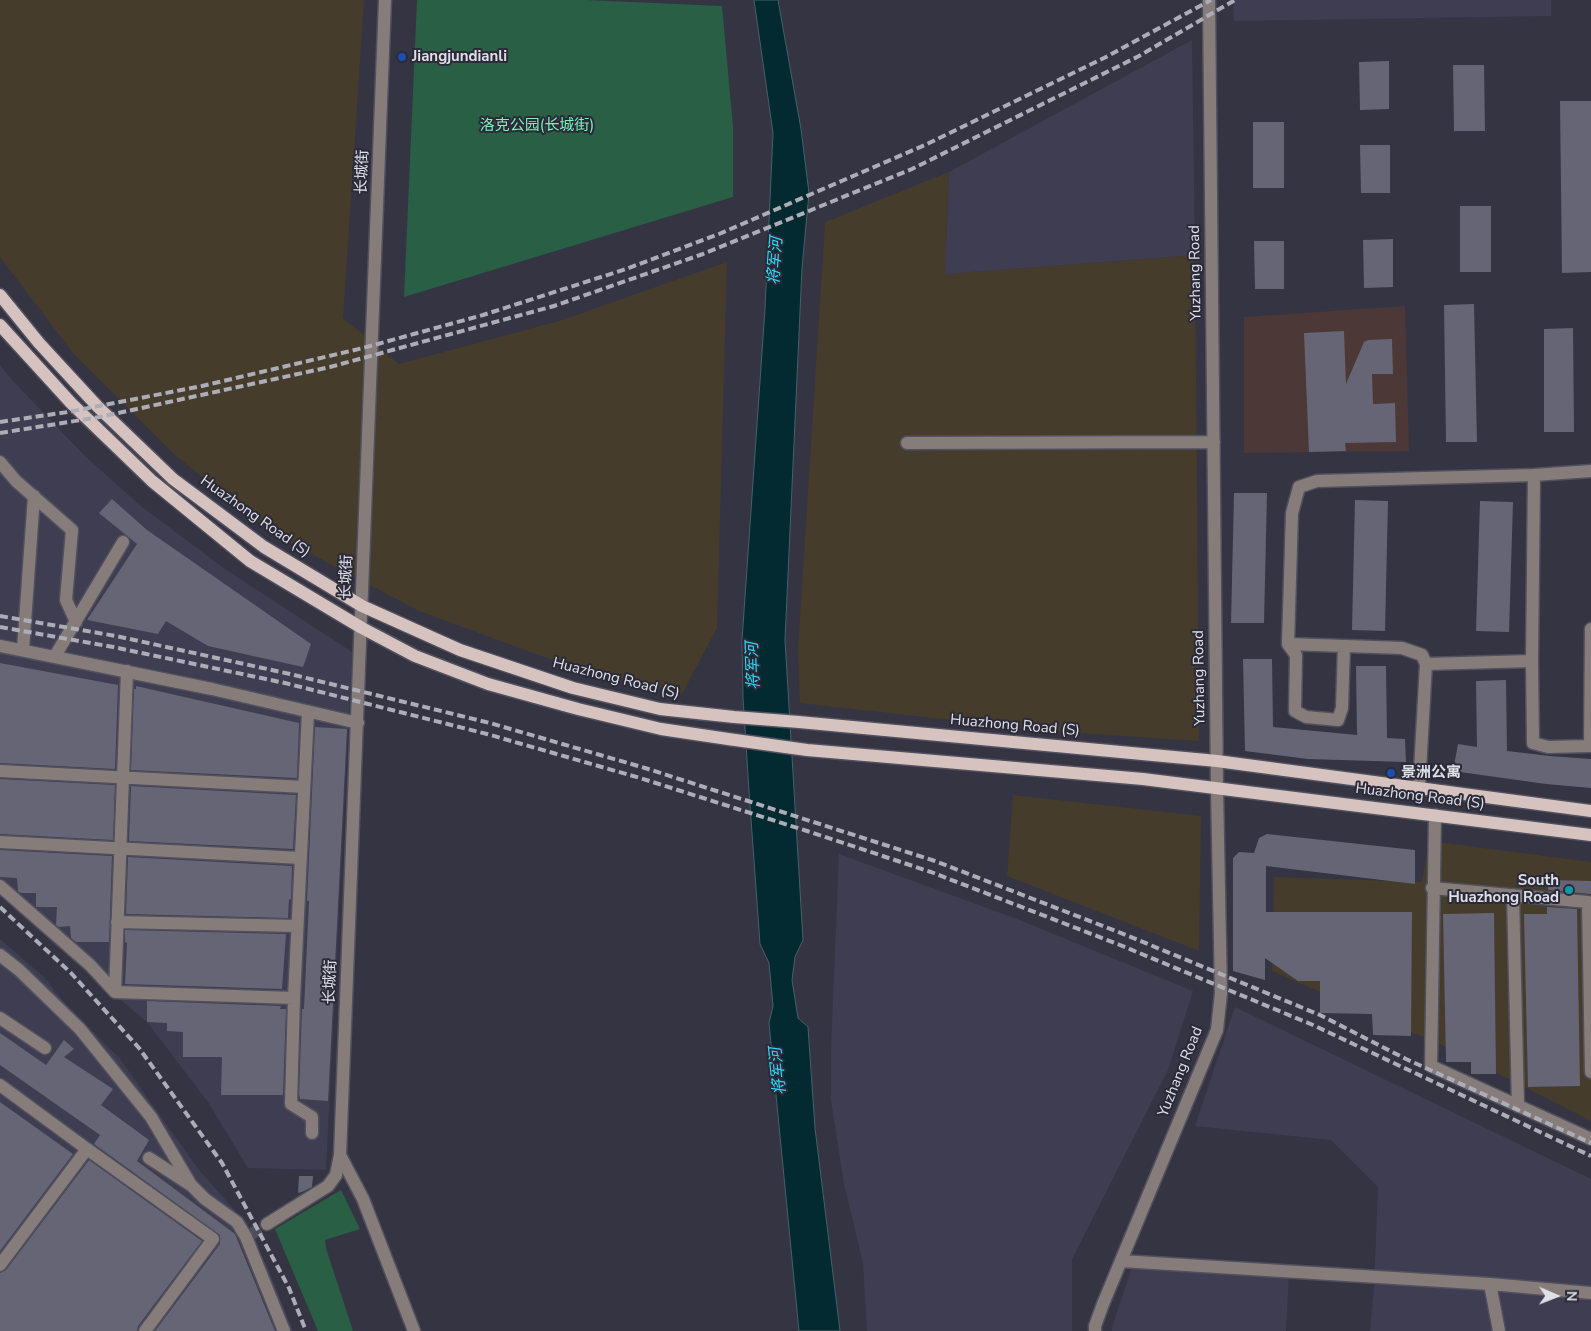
<!DOCTYPE html>
<html>
<head>
<meta charset="utf-8">
<style>
  body { margin:0 }
  #map { position:relative; width:1591px; height:1331px; overflow:hidden; background:#353443; font-family:"Nunito Sans",sans-serif }
  canvas { display:block }
  .north { position:absolute; left:1531px; top:1271px; width:50px; height:50px; -webkit-text-stroke:4px #2b2a38; paint-order:stroke; rotate:91deg; font-size:14px; font-weight:700; line-height:20px; text-align:center; color:#e0e0e9 }
  .north::after { content:''; display:block; margin:auto; width:18px; height:22px; background:#e0e0e9; clip-path:polygon(50% 0,100% 100%,50% 72%,0 100%) }
</style>
</head>
<body>
<div id="map">
<canvas width="1591" height="1331"></canvas>
<div class="north">N</div>
</div>
<script>
const g = document.querySelector('canvas').getContext('2d');
g.lineJoin = 'round';
function fillPath(path, color) { g.fillStyle = color; g.fill(path, 'evenodd'); }
const poly = rows => new Path2D(rows.map(r => 'M' + r).join(''));
function strokePath(path, color, width, dash) { g.strokeStyle = color; g.lineWidth = width; g.lineCap = dash ? 'butt' : 'round'; g.setLineDash(dash || []); g.stroke(path); }
function write(font, color, halo, rows, align = 'center') {
  g.font = font + ' "Nunito Sans","Noto Sans SC",sans-serif'; g.lineWidth = 4; g.setLineDash([]); g.textBaseline = 'middle'; g.strokeStyle = halo; g.fillStyle = color; for (const [text, x, y, turn = 0] of rows) {
    g.save(); g.translate(x, y); g.rotate((+turn || 0) * Math.PI / 180); g.textAlign = isNaN(turn) ? turn : align; if (halo) g.strokeText(text, 0, 0); g.fillText(text, 0, 0); g.restore();
  }
}
fillPath(poly([
  [0,0,364,0,343,318,399,364,559,321,727,262,717,628,682,694,574,668,419,611,281,538,177,457,73,353,0,257],
  [949,172,945,274,1195,255,1199,741,1049,731,800,703,798,650,825,222],
  [1013,795,1201,816,1199,951,1007,876],
  [1429,841,1591,862,1591,1121,1446,1047,1272,971,1274,877,1422,882]
]), '#453c2c');
fillPath(poly([
  [1233,0,1551,0,1551,16,1234,21],
  [1192,40,1195,255,945,274,949,172],
  [0,365,13,381,85,456,142,507,225,569,352,652,326,1170,248,1168,208,1102,147,1022,74,961,0,890],
  [839,854,1017,919,1193,991,1168,1070,1072,1259,1072,1331,867,1331,863,1263,844,1184,831,1100,831,1048],
  [0,939,44,977,64,1002,120,1059,199,1170,238,1214,267,1266,293,1331,0,1331],
  [1235,1007,1591,1179,1591,1331,1370,1331,1374,1287,1378,1187,1331,1140,1195,1126],
  [1135,1258,1289,1272,1286,1331,1112,1331,1112,1327]
]), '#3f3d52');
fillPath(poly([
  [1405,306,1409,451,1244,453,1244,317]
]), '#4c3837');
fillPath(poly([
  [417,0,586,0,722,6,733,127,733,197,404,297],
  [341,1190,360,1229,325,1240,326,1248,353,1331,318,1331,275,1229]
]), '#285f45');
const water = poly([
  [754,0,778,0,801,129,809,193,802,268,785,640,803,940,795,957,792,980,798,1018,808,1027,815,1128,840,1331,799,1331,769,1023,773,1006,769,963,760,944,749,791,743,698,742,640,765,309,773,133,754,0]
]);
fillPath(water, '#042a31');
strokePath(water, '#466168', 1);
fillPath(poly([
  [1389,61,1389,109,1360,110,1359,62],
  [1453,65,1484,65,1485,131,1454,131],
  [1560,101,1591,101,1591,272,1562,273],
  [1253,122,1284,122,1284,188,1253,188],
  [1360,145,1390,145,1390,193,1361,193],
  [1460,206,1491,206,1491,272,1460,272],
  [1393,239,1393,287,1364,288,1363,240],
  [1254,241,1284,241,1284,289,1255,289],
  [1474,304,1477,442,1446,442,1444,305],
  [1573,328,1574,432,1544,432,1544,329],
  [1344,331,1346,384,1364,342,1368,340,1392,339,1393,374,1372,374,1373,404,1395,403,1396,442,1345,443,1346,451,1309,452,1304,333],
  [1234,493,1267,493,1264,623,1231,623],
  [112,499,147,530,311,644,303,667,208,646,166,621,158,634,87,620,137,544,99,513],
  [1355,500,1388,501,1385,631,1352,630],
  [1480,501,1513,502,1509,632,1476,631],
  [1243,659,1272,659,1273,727,1357,735,1356,666,1386,666,1387,738,1405,739,1406,762,1308,759,1245,751],
  [0,663,118,685,115,769,0,763],
  [1506,680,1507,751,1550,756,1591,759,1591,788,1546,784,1453,771,1458,744,1477,747,1476,681],
  [136,686,299,723,297,778,131,770,134,689,136,689],
  [315,727,347,729,328,1101,300,1099,299,1094,302,1009,304,1009,309,901,307,901],
  [0,779,115,785,113,840,0,834],
  [131,786,296,795,293,849,129,841],
  [1267,834,1415,850,1415,884,1266,866,1266,912,1412,912,1411,1036,1373,1035,1372,1014,1320,1013,1320,981,1298,981,1265,958,1265,980,1233,971,1233,858,1239,852,1254,853,1259,838],
  [0,850,112,856,109,942,76,942,71,938,70,926,59,927,56,925,57,907,36,907,36,893,21,893,18,891,17,878,0,877],
  [128,857,292,866,291,900,289,899,288,918,126,914],
  [1548,880,1591,881,1591,894,1548,890],
  [1547,907,1577,909,1580,1086,1528,1087,1524,914,1547,914],
  [1494,913,1496,1074,1471,1074,1471,1062,1446,1062,1443,914],
  [125,930,286,934,282,989,125,984,127,943,125,942],
  [147,1001,281,1006,280,1009,286,1009,283,1095,221,1095,222,1057,183,1057,183,1032,167,1031,167,1023,147,1022],
  [0,1033,46,1065,64,1040,74,1049,64,1057,113,1089,101,1105,149,1140,137,1161,235,1234,275,1331,155,1331,220,1244,220,1235,94,1144,100,1135,0,1065],
  [0,1102,73,1154,0,1251],
  [89,1160,202,1241,138,1326,137,1331,0,1331,0,1273,6,1270],
  [299,1176,313,1176,312,1187,302,1192,298,1193]
]), '#666576');
strokePath(poly([
  [250,1235,267,1224]
]), '#4f4e5c', 12, [12, 6]);
const minor = poly([
  [907,443,1214,442],
  [0,462,16,481,72,530,66,600,76,622],
  [1534,475,1532,661,1426,664,1422,655,1402,648,1288,644,1292,513,1299,487,1317,481,1534,475,1591,471],
  [1288,644,1296,655,1295,711,1306,717,1338,720,1342,708,1344,646],
  [0,646,212,689,358,723],
  [23,650,34,496],
  [55,656,123,542],
  [1532,661,1533,743,1548,747,1590,746,1591,629],
  [127,671,115,992,294,998],
  [308,712,294,998,291,1104,312,1117,312,1133],
  [0,771,304,787],
  [1419,788,1426,664],
  [1435,815,1431,1066,1591,1139],
  [0,842,301,858],
  [0,886,90,965,115,992],
  [1432,888,1588,902,1591,1072],
  [1513,895,1518,1106],
  [117,922,297,926],
  [0,955,19,970,80,1029,151,1117,191,1185,205,1199,237,1222,246,1237,284,1331],
  [0,1018,45,1048],
  [0,1085,87,1149,0,1265],
  [87,1149,213,1239,145,1331],
  [340,1155,363,1199,414,1331],
  [149,1158,189,1184],
  [267,1224,328,1186,336,1175,340,1155,385,0],
  [1121,1261,1490,1284,1591,1293],
  [1490,1284,1499,1331],
  [1095,1331,1095,1326,1103,1304,1217,1030,1221,993,1217,788,1209,0]
]);
const major = poly([
  [0,295,39,343,98,407,173,479,264,547,362,606,460,650,573,688,660,709,734,717,799,722,1217,761,1591,811],
  [0,325,71,403,152,481,250,561,362,628,415,656,488,684,578,709,661,729,728,739,807,750,1143,779,1591,835]
]);
strokePath(minor, '#50505e', 15);
strokePath(major, '#50505e', 15);
strokePath(minor, '#867d7b', 12);
strokePath(major, '#d6c3c0', 12);
strokePath(poly([
  [0,422,68,412,202,386,363,348,483,315,626,269,719,234,925,145,1104,58,1211,0],
  [0,433,100,417,330,367,554,306,703,254,912,169,1139,56,1235,0],
  [0,616,116,636,290,674,490,723,645,768,935,861,1126,935,1320,1015,1406,1059,1591,1143],
  [0,627,113,647,285,683,487,734,640,778,807,831,931,872,1120,945,1313,1025,1591,1156],
  [0,907,71,973,139,1048,222,1163,289,1288,306,1331]
]), '#adadb8', 4, [8, 4]);
for (const [x, y, r, color] of [
  [402,57,5,"#1a4fb4"],
  [1391,773,5,"#1a4fb4"],
  [1569,890,5,"#0f9aa8"]
]) { const dot = new Path2D(); dot.arc(x, y, r, 0, 2 * Math.PI); g.fillStyle = color; g.fill(dot); strokePath(dot, '#2b2a38', 2); }
write('bold 15px', '#e0e0e9', '#2b2a38', [
  ["Jiangjundianli",412,57],
  ["景洲公寓",1401,773],
  ["South",1559,881,"right"],
  ["Huazhong Road",1559,898,"right"]
], 'left');
write('15px', '#7bf3b9', '#2b2a38', [
  ["洛克公园(长城街)",537,126]
]);
write('15px', '#e0e0e9', '#2b2a38', [
  ["长城街",363,172,-88],
  ["Yuzhang Road",1196,273,-91],
  ["Huazhong Road (S)",255,517,35],
  ["长城街",347,577,-88],
  ["Yuzhang Road",1200,678,-91],
  ["Huazhong Road (S)",616,679,14],
  ["Huazhong Road (S)",1015,726,5],
  ["Huazhong Road (S)",1420,797,7],
  ["长城街",331,982,-88],
  ["Yuzhang Road",1181,1072,-68]
]);
write('italic 16px', '#2edafa', '#2b2a38', [
  ["将军河",776,261,-86],
  ["将军河",754,666,-92],
  ["将军河",779,1071,-96]
]);
</script>
</body>
</html>
